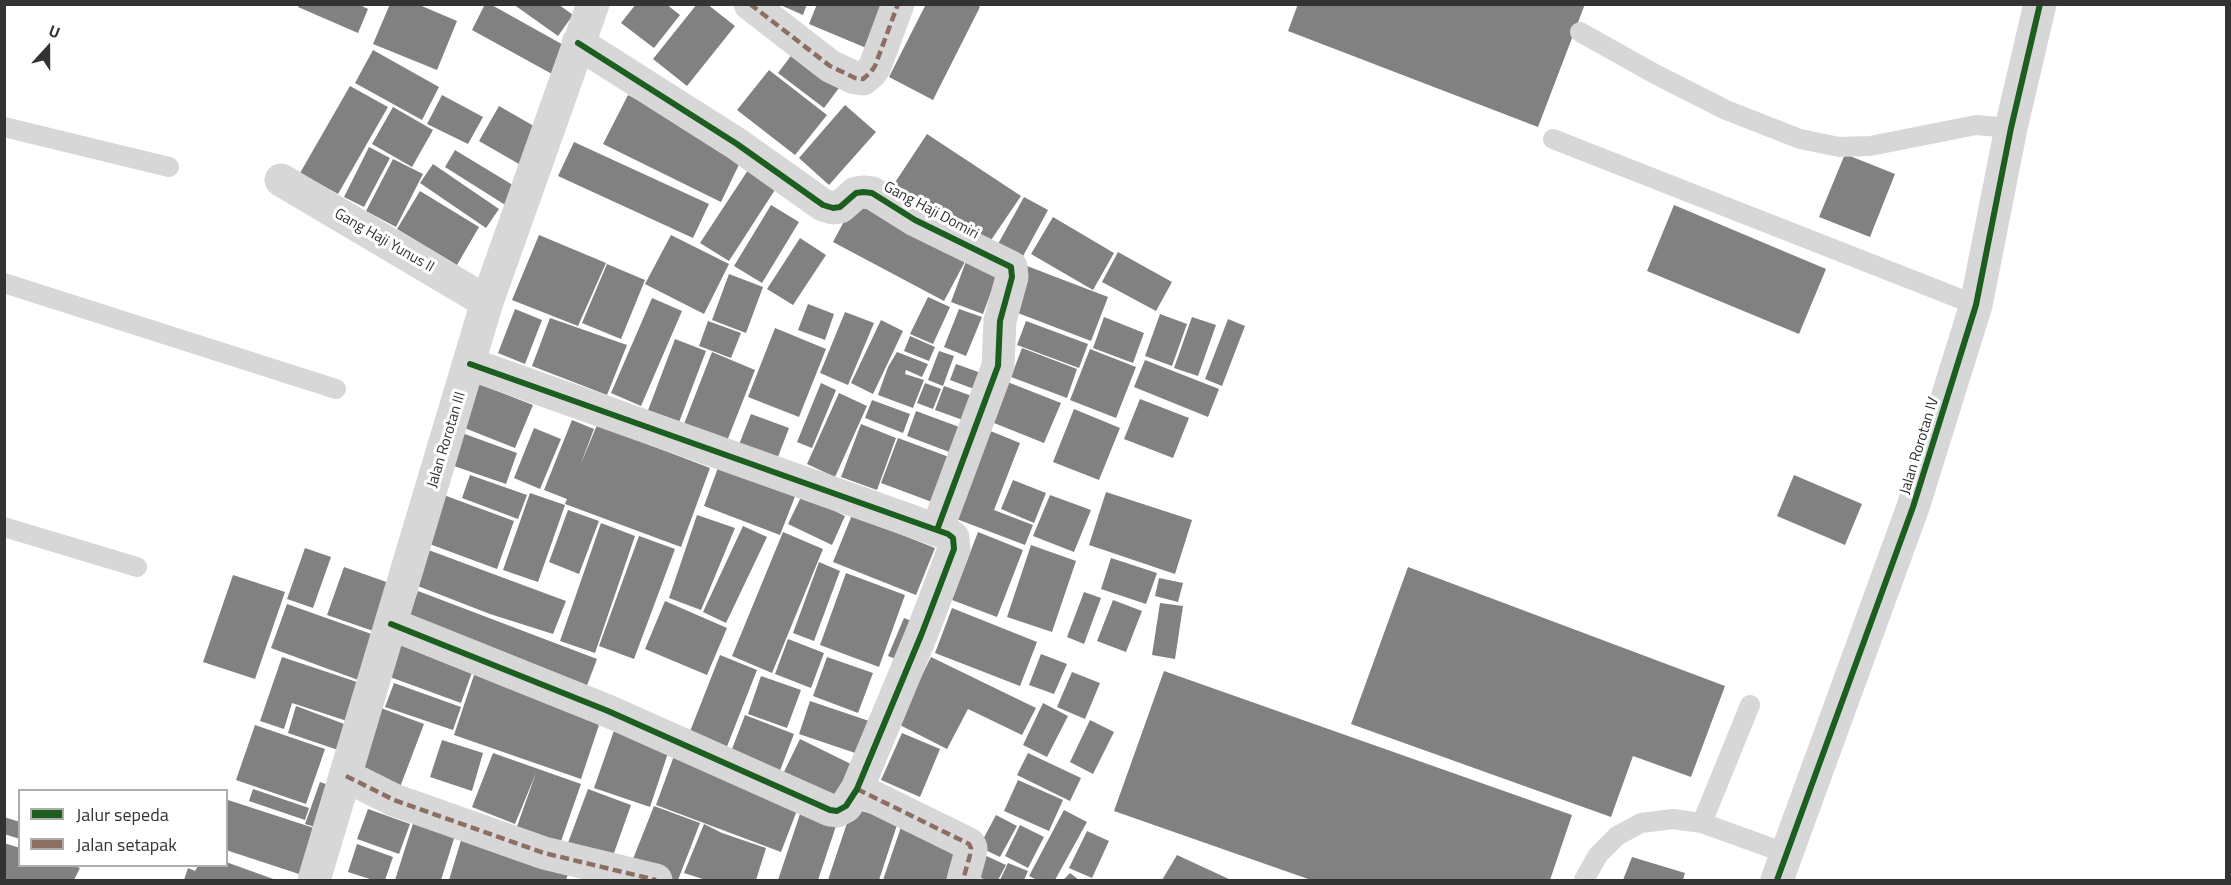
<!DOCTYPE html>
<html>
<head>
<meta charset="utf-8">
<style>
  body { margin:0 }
  #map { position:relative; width:2231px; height:885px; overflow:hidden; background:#fff; font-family:"Titillium Web",sans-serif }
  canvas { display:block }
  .frame { position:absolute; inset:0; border:6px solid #333; pointer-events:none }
  .legend { position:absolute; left:18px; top:789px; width:210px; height:78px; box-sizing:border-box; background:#fff; border:2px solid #adadad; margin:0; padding:8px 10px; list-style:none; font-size:18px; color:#333 }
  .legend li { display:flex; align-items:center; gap:12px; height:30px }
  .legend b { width:30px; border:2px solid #adadad }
  .north { position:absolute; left:18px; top:18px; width:60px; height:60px; -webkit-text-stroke:4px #fff; paint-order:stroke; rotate:21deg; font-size:16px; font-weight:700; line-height:24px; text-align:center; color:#333 }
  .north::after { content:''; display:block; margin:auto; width:21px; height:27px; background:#333; clip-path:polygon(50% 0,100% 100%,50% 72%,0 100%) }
</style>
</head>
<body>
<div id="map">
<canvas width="2231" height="885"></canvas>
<div class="frame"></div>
<ul class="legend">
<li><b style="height:8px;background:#1b5e20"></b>Jalur sepeda</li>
<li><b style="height:8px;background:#8d6e63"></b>Jalan setapak</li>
</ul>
<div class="north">U</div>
</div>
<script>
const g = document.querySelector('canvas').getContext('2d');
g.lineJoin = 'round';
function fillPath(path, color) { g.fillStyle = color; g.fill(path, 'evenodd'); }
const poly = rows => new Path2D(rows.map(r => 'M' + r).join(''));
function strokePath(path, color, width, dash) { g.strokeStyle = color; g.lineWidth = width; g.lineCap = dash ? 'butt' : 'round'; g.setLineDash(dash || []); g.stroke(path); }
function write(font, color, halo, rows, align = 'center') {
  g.font = font + ' "Titillium Web",sans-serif'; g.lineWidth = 6; g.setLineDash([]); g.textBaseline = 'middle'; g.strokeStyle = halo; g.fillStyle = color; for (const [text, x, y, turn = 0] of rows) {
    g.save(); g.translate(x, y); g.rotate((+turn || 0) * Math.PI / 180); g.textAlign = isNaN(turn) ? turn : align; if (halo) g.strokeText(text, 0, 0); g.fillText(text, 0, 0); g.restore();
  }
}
fillPath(poly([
  [299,4,358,4,368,9,358,33,298,7],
  [390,4,417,4,457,21,437,70,373,44],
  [485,4,490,4,567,47,552,74,472,30],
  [513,4,558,4,573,15,558,36],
  [636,4,666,4,680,15,654,48,621,23],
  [697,4,707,4,735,26,687,86,653,59],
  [778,4,807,4,803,15],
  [817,4,890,4,871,50,809,24],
  [926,4,976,4,980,7,933,100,889,77],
  [1298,4,1585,4,1538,127,1288,31],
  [373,50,439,87,422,120,355,83],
  [793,53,839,88,824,108,778,73],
  [769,70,827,115,795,155,737,110],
  [350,86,388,107,338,194,300,173],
  [442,95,483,117,468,144,427,124],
  [628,95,745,152,721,202,603,144],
  [845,105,876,132,829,185,799,158],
  [499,106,539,129,519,164,479,141],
  [393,107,433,130,412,167,372,144],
  [927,134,1021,196,985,249,892,187],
  [574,142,709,204,693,238,558,176],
  [369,147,390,158,364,207,344,197],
  [455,150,521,190,510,208,445,167],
  [1845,154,1895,174,1870,237,1819,217],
  [393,159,423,174,396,227,366,211],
  [433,164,499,209,486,228,420,183],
  [752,164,780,182,729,261,700,243],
  [420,191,479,227,457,265,397,229],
  [857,197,968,256,944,301,833,242],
  [1024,197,1048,210,1022,258,998,244],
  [771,205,799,222,762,283,734,266],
  [1674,205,1826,269,1799,334,1647,271],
  [1053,217,1114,253,1093,290,1031,254],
  [539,235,606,263,578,326,512,300],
  [671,235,729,264,704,314,645,284],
  [800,238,826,255,793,305,767,289],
  [1118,252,1172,282,1156,311,1102,282],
  [969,253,1001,265,983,314,951,302],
  [607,264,645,280,621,339,582,323],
  [1027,266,1108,297,1091,341,1010,310],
  [729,274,763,287,746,333,712,320],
  [928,297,950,307,933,344,910,334],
  [652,298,682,311,641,406,611,393],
  [808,304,834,314,825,340,798,330],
  [515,309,542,320,525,364,498,353],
  [959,309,982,317,966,356,944,347],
  [845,312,874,323,848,385,820,373],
  [1160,314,1187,324,1172,366,1145,356],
  [1104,317,1144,333,1133,363,1093,348],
  [1192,317,1216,325,1198,376,1174,368],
  [550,318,627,345,607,395,532,366],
  [1228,319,1245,326,1222,386,1205,379],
  [881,320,903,331,873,394,851,383],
  [708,321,741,333,731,358,699,346],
  [1026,321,1088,344,1079,368,1017,345],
  [775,328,826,349,799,417,748,397],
  [910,336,935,347,929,361,904,351],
  [675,339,706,351,678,425,647,413],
  [1022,348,1077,369,1067,398,1011,377],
  [1090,349,1136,367,1116,418,1070,400],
  [939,351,954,356,943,386,928,380],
  [712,352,755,370,727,441,684,424],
  [897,352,928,364,922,377,906,370,905,374,924,380,913,408,878,395,888,367],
  [1145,360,1219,389,1208,417,1134,387],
  [956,364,981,373,974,389,950,380],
  [1005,381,1061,403,1044,443,989,421],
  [821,383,836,390,812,448,797,442],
  [925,383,941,389,933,409,917,403],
  [479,384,533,405,515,448,462,427],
  [944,386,972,396,963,420,935,410],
  [839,393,867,406,835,477,807,464],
  [1140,399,1189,418,1173,458,1124,439],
  [872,400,910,414,903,433,865,418],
  [1074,409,1120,428,1099,480,1053,462],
  [916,411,962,428,952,453,907,436],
  [751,414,789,428,776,462,738,447],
  [572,420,594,429,580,466,597,425,710,468,681,547,565,504,567,499,544,490],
  [861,424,896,438,877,490,841,477],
  [534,428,561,439,540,489,514,478],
  [988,430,1020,443,994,510,1033,525,1025,545,954,518],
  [462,433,517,453,506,484,451,465],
  [898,438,949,457,932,502,881,483],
  [719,465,796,494,780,535,704,506],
  [470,475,527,495,518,519,462,498],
  [1794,475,1862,504,1845,545,1777,516],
  [1013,480,1046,493,1034,523,1001,509],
  [1106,492,1192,520,1175,574,1089,545],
  [530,493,565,505,538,582,503,570],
  [441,494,514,521,497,569,424,542],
  [802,495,845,516,832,545,788,524],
  [1050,495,1091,510,1074,552,1033,536],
  [568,510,599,521,579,574,549,562],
  [697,515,735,528,701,610,669,598],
  [852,515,935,548,916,595,833,562],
  [601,523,635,536,595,653,560,641],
  [743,526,767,537,726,623,703,612],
  [783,532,823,549,772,673,732,656],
  [978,532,1023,550,997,617,952,600],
  [639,536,675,549,634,659,599,646],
  [1031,545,1076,561,1052,632,1007,617],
  [305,548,331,557,313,608,287,599],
  [423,548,566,601,553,634,490,614,410,583],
  [1111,558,1157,573,1146,604,1101,589],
  [819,562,840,571,814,641,793,633],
  [344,567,392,584,376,632,327,615],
  [1408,567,1725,686,1691,777,1633,756,1611,817,1351,724],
  [846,573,905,595,879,667,820,645],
  [233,575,285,592,255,679,203,662],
  [1159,578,1183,583,1178,602,1155,596],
  [418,591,597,659,583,696,404,628],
  [1084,592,1101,598,1084,644,1067,637],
  [1113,600,1142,611,1126,652,1097,641],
  [665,601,727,628,707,675,645,649],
  [1160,603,1183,606,1175,659,1152,655],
  [287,604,377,636,361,681,271,648],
  [952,608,1037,642,1020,686,935,653],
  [904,618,922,625,906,663,888,656],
  [394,634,475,664,461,703,379,673],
  [788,639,824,653,811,688,775,674],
  [1041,654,1067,664,1054,694,1029,685],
  [720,655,757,670,726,749,689,734],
  [282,657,363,684,350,722,292,703,284,729,260,721],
  [827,657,873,673,858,713,813,696],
  [931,657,1036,708,1022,735,968,709,947,749,898,724],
  [476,669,603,713,581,779,454,735],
  [1164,671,1572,815,1550,880,1311,880,1114,811],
  [1072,672,1100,683,1085,719,1057,707],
  [761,676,801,690,787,728,748,714],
  [394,683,461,707,453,730,385,707],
  [810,701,875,723,864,756,799,734],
  [1043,703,1068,716,1047,757,1023,745],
  [296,706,347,725,338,750,288,733],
  [378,707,424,724,397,795,351,778],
  [745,715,794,734,776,781,727,762],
  [1090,720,1114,732,1093,774,1070,762],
  [617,722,672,741,650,807,594,788],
  [255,725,325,749,306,804,236,780],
  [902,733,940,749,920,797,881,780],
  [800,739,857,767,837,808,780,780],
  [442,740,483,753,472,791,430,777],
  [493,753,581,784,559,847,515,832,536,773,515,824,472,807],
  [675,753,801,800,781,852,656,805],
  [1028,753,1081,778,1070,801,1017,775],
  [1018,780,1063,800,1049,831,1004,811],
  [320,782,337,788,322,829,305,824],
  [253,789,309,808,305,820,249,801],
  [588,789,631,805,609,867,565,851],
  [228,800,320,830,305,876,226,850],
  [803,805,839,817,818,880,778,880],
  [654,806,700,823,678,880,673,880,631,864],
  [852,808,898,822,879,880,828,880],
  [368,809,410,824,399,854,357,839],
  [1064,810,1087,822,1055,880,1037,880,1029,876],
  [416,814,458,826,441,880,395,880],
  [996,815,1017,826,1000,857,979,847],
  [4,817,20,822,20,839,4,834],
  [704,824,722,833,766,848,756,880,706,880,684,873],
  [1020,825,1044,837,1028,868,1005,856],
  [901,827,959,846,948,880,883,880],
  [1087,831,1109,841,1092,878,1069,868],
  [462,837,570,869,566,880,449,880],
  [4,843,20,848,20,866,74,866,80,868,74,880,4,880],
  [357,844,393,857,385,880,373,880,348,872],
  [980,853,1006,865,998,880,986,880,970,873],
  [1177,855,1231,880,1162,880],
  [1632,857,1685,873,1683,880,1623,880],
  [226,862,276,880,184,880,188,868,195,871,198,866,226,866],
  [1008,863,1028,871,1024,880,1000,880],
  [1070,873,1079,880,1063,880]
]), '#818181');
strokePath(poly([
  [1580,32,1655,74,1726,110,1800,139,1839,147,1870,146,1976,125,2011,128],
  [4,127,169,167],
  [1553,139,1976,305],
  [4,283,336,389],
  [4,527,137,567],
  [1702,823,1750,705],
  [1584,880,1598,855,1617,836,1641,823,1673,819,1702,823,1788,854]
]), '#d7d7d7', 20);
strokePath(poly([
  [750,4,830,66,855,78,863,79,871,72,875,66,898,4],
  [578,43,737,144,823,205,833,208,840,207,856,193,863,192,872,193,915,220,1011,267,1012,277,1000,321,998,366,937,530],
  [281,180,487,302],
  [391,624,608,711,830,810,837,811,846,806,857,789,922,633,954,549,953,538,948,534,470,364],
  [346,776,394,800,544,853,656,880],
  [857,789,969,844,971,848,970,855,963,880],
  [314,880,487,302,593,4]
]), '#d7d7d7', 33);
strokePath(poly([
  [1777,880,1913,507,1976,305,2011,128,2040,4]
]), '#d7d7d7', 33);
strokePath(poly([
  [750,4,830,66,855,78,863,79,871,72,875,66,898,4],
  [346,776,394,800,544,853,656,880],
  [857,789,969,844,971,848,970,855,963,880]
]), '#8d6e63', 4.5, [9, 4.5]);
strokePath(poly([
  [578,43,737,144,823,205,833,208,840,207,856,193,863,192,872,193,915,220,1011,267,1012,277,1000,321,998,366,937,530],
  [391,624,608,711,830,810,837,811,846,806,857,789,922,633,954,549,953,538,948,534,470,364],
  [1777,880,1913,507,1976,305,2011,128,2040,4]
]), '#1b5e20', 6);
write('15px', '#333', '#fff', [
  ["Gang Haji Domiri",931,211,28],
  ["Gang Haji Yunus II",384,241,30],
  ["Jalan Rorotan III",447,440,-73],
  ["Jalan Rorotan IV",1920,446,-73]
]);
</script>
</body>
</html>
